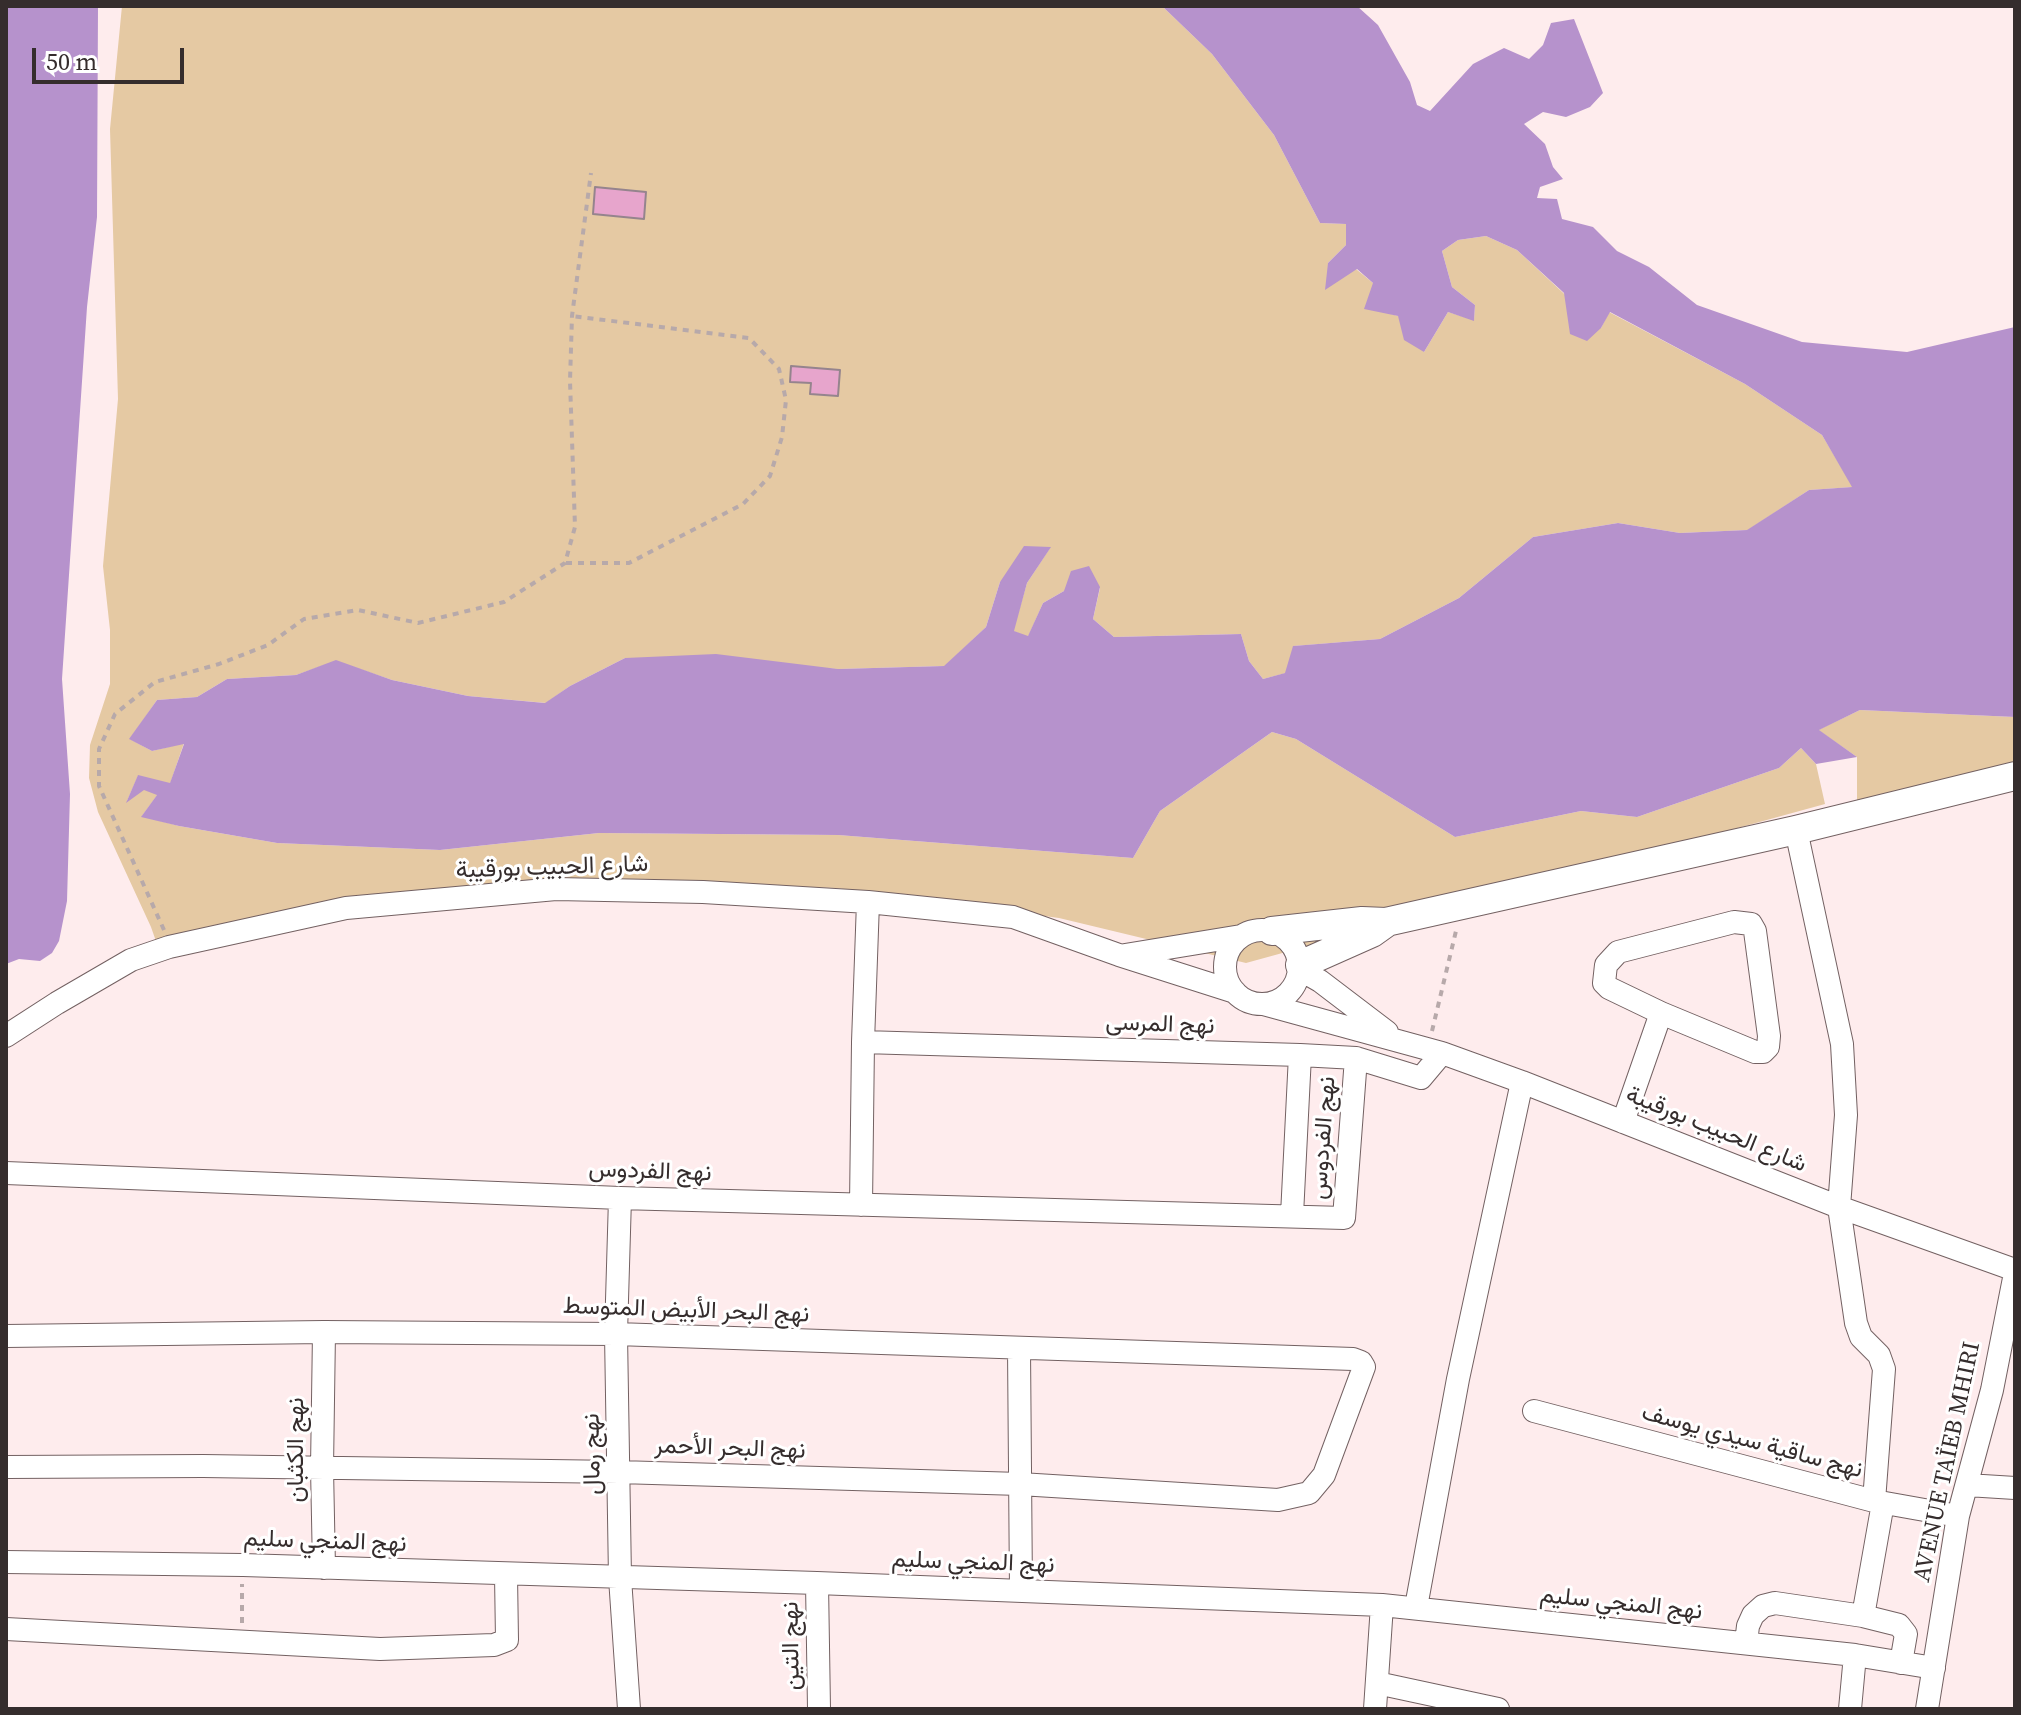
<!DOCTYPE html>
<html>
<head>
<meta charset="utf-8">
<style>
  body { margin:0 }
  #map { position:relative; width:2021px; height:1715px; overflow:hidden; background:#feeced; font-family:"Source Serif 4",serif }
  canvas { display:block }
  .frame { position:absolute; inset:0; border:8px solid #352d2d; pointer-events:none }
  .scale { position:absolute; left:32px; top:48px; width:152px; height:36px; box-sizing:border-box; border:4px solid #352d2d; border-top:0; padding-left:10px; font-size:24px; line-height:28px; white-space:nowrap; color:#352d2d; -webkit-text-stroke:6px #fff; paint-order:stroke }
</style>
</head>
<body>
<div id="map">
<canvas width="2021" height="1715"></canvas>
<div class="frame"></div>
<div class="scale">50 m</div>
</div>
<script>
const g = document.querySelector('canvas').getContext('2d');
g.lineJoin = 'round';
function fillPath(path, color) { g.fillStyle = color; g.fill(path, 'evenodd'); }
const poly = rows => new Path2D(rows.map(r => 'M' + r).join(''));
function strokePath(path, color, width, dash) { g.strokeStyle = color; g.lineWidth = width; g.lineCap = dash ? 'butt' : 'round'; g.setLineDash(dash || []); g.stroke(path); }
function write(font, color, halo, rows, align = 'center') {
  g.font = font + ' "Source Serif 4",Vazirmatn,serif'; g.lineWidth = 6; g.setLineDash([]); g.textBaseline = 'middle'; g.strokeStyle = halo; g.fillStyle = color; for (const [text, x, y, turn = 0] of rows) {
    g.save(); g.translate(x, y); g.rotate((+turn || 0) * Math.PI / 180); g.textAlign = isNaN(turn) ? turn : align; if (halo) g.strokeText(text, 0, 0); g.fillText(text, 0, 0); g.restore();
  }
}
fillPath(poly([
  [122,6,1162,6,1212,54,1274,135,1320,223,1347,224,1346,245,1328,263,1356,269,1373,283,1384,312,1398,316,1424,352,1448,312,1474,320,1475,305,1452,287,1442,251,1458,240,1486,236,1517,250,1601,328,1609,312,1745,384,1822,435,1853,487,1809,490,1748,530,1680,533,1618,523,1533,537,1459,598,1380,639,1294,646,1286,673,1263,679,1249,661,1241,634,1114,637,1093,619,1100,588,1064,591,1043,603,1028,637,1013,631,1027,583,1050,548,1000,582,986,627,945,666,838,669,625,658,570,686,546,703,468,696,392,680,336,661,296,675,227,679,197,697,157,700,130,739,152,751,184,743,170,784,138,776,127,801,144,789,158,794,142,816,179,826,277,843,440,850,599,833,838,835,1133,858,1160,811,1272,732,1296,739,1455,837,1581,811,1637,817,1779,768,1801,748,1816,764,1825,804,1246,963,1059,918,836,888,559,880,158,947,151,927,98,812,89,778,90,745,110,684,110,630,103,566,118,399,110,129],
  [1860,710,2015,717,2015,769,1857,805,1857,757,1818,730]
]), '#e5c9a3');
fillPath(poly([
  [6,6,98,6,97,217,87,307,62,679,70,794,67,901,59,941,52,953,40,961,19,959,6,964],
  [1162,6,1357,6,1378,25,1410,82,1417,105,1430,111,1473,64,1504,48,1529,59,1543,45,1551,23,1574,19,1603,93,1590,107,1566,117,1543,112,1524,124,1545,144,1553,167,1563,179,1540,187,1537,198,1557,199,1562,219,1593,227,1617,251,1649,267,1697,305,1802,342,1907,352,2015,327,2015,717,1860,710,1819,730,1857,757,1816,764,1801,748,1779,768,1637,817,1581,811,1455,837,1296,739,1272,732,1160,811,1133,858,838,835,599,833,440,850,277,843,179,826,141,817,157,795,144,790,126,803,138,775,170,783,184,744,152,751,129,739,157,700,197,697,227,679,296,675,336,660,392,680,468,696,545,703,570,686,625,658,716,654,838,669,944,666,986,627,1000,582,1024,546,1051,547,1027,583,1014,631,1028,636,1043,603,1064,591,1071,571,1089,566,1100,587,1093,619,1114,637,1241,634,1249,661,1263,679,1285,673,1293,646,1380,639,1459,598,1533,537,1618,523,1680,533,1747,530,1809,490,1852,487,1822,435,1745,384,1610,312,1601,328,1587,341,1570,334,1564,293,1517,250,1486,236,1458,240,1442,251,1452,287,1475,305,1474,321,1448,312,1424,352,1404,340,1398,316,1364,309,1373,283,1357,269,1325,290,1328,263,1346,245,1346,224,1320,223,1274,135,1212,54]
]), '#b692cc');
const building = poly([
  [595,187,646,192,644,219,593,214,595,187],
  [791,366,840,370,838,396,810,394,811,383,790,382,791,366]
]);
fillPath(building, '#e7a5cc');
strokePath(building, '#95848d', 2);
const minor = poly([
  [1796,830,1842,1044,1846,1115,1839,1207,1856,1323,1861,1337,1879,1355,1884,1369,1874,1501],
  [1734,922,1751,924,1755,931,1769,1036,1768,1047,1763,1052,1755,1052,1661,1013,1609,988,1604,983,1606,965,1618,952,1734,922],
  '1225 967a37 37 0 1 1 74 0a37 37 0 1 1-74 0Z',
  [1125,955,1241,936],
  [1299,969,1320,981,1387,1032],
  [1263,1004,1442,1053,1522,1082,1839,1207,2015,1270],
  [6,1036,57,1003,131,960,169,947,346,908,556,889,703,892,868,902,1013,917,1119,955,1235,992],
  [863,1042,1300,1055,1356,1058,1421,1078,1442,1053],
  [1623,1122,1661,1013],
  [6,1173,620,1198,1344,1218,1356,1058],
  [620,1198,616,1334,620,1578,629,1709],
  [861,1205,863,1042,868,902],
  [1292,1215,1300,1055],
  [6,1336,324,1332,616,1334,1353,1359,1361,1362,1364,1367,1324,1475,1309,1493,1278,1500,1020,1484,619,1472,203,1466,6,1467],
  [1019,1349,1021,1591],
  [1534,1411,1874,1501,1958,1516],
  [1967,1485,2015,1488],
  [6,1562,243,1565,817,1583,1382,1605,1855,1655,1934,1668],
  [324,1568,322,1468,324,1332],
  [817,1583,819,1709],
  [1416,1607,1458,1379,1522,1082],
  [1863,1616,1883,1503],
  [6,1629,380,1649,494,1645,507,1640,506,1575],
  [1746,1643,1748,1626,1753,1615,1763,1606,1775,1603,1863,1616,1899,1625,1906,1634,1901,1663],
  [1377,1683,1498,1709],
  [1375,1709,1382,1605],
  [1850,1709,1855,1655],
  [1927,1709,1958,1516,1992,1390,2015,1273]
]);
const major = poly([
  [1272,931,1362,921,1386,922,1796,830,2015,776],
  [1300,965,1372,933,1386,923]
]);
strokePath(minor, '#736162', 24);
strokePath(major, '#736162', 30);
strokePath(poly([
  [566,563,629,563,743,504,770,476,782,437,786,400,779,369,749,338,572,316],
  [164,930,99,786,99,749,115,714,155,682,219,664,268,645,304,619,358,610,418,623,504,602,565,563,575,527,570,381,572,316,591,173],
  [1432,1031,1456,931],
  [242,1623,242,1584]
]), '#b7a9aa', 4, [6, 6]);
strokePath(minor, '#fff', 22);
strokePath(major, '#fff', 28);
write('24px', '#352d2d', '#fff', [
  ["شارع الحبيب بورقيبة",552,868,-2],
  ["نهج المرسى",1160,1025,2],
  ["شارع الحبيب بورقيبة",1716,1130,22],
  ["نهج الفردوس",1324,1138,-86],
  ["نهج الفردوس",650,1172,2],
  ["نهج البحر الأبيض المتوسط",686,1311,2],
  ["نهج ساقية سيدي يوسف",1752,1442,15],
  ["نهج البحر الأحمر",730,1449,2],
  ["نهج الكثبان",297,1450,-90],
  ["نهج رمال",593,1454,-91],
  ["AVENUE TAÏEB MHIRI",1948,1462,-78],
  ["نهج المنجي سليم",325,1542,2],
  ["نهج المنجي سليم",973,1563,2],
  ["نهج المنجي سليم",1621,1604,6],
  ["نهج التين",792,1646,-91]
]);
</script>
</body>
</html>
